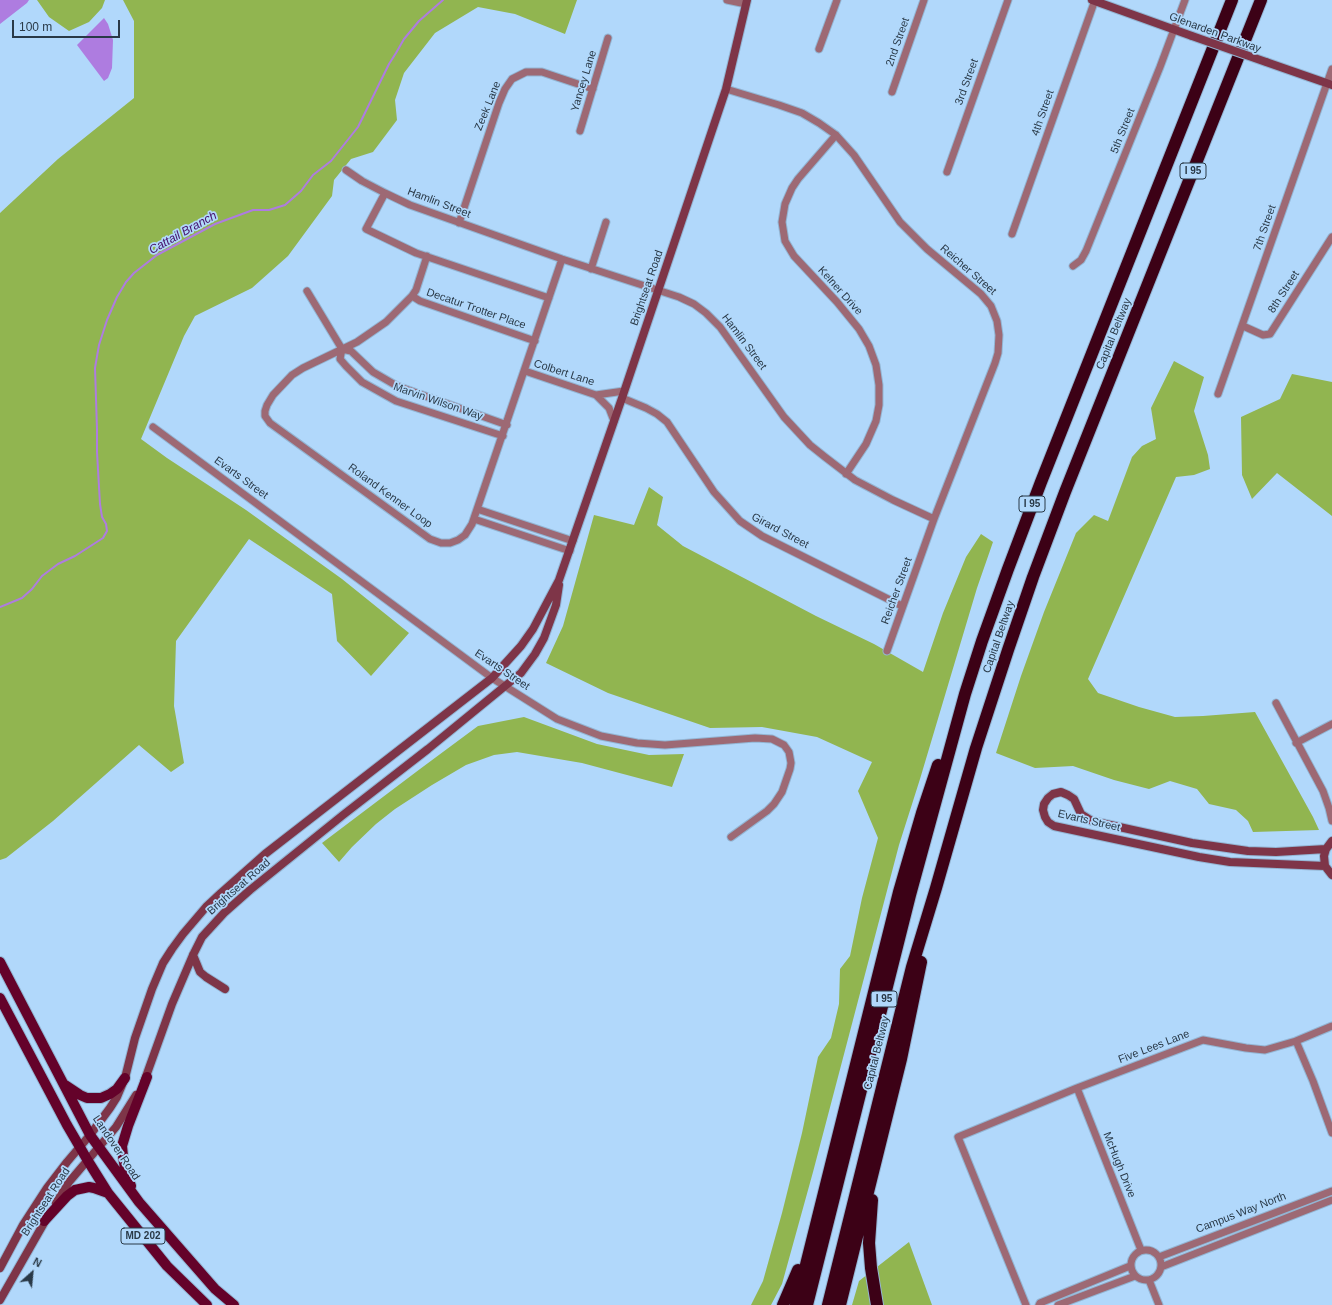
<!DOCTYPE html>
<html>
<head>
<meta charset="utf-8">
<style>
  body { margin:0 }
  #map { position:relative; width:1332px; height:1305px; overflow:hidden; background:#b1d8fb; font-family:Helvetica,sans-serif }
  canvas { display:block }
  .north { position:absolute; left:12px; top:1253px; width:40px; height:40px; -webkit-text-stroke:3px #b1d8fb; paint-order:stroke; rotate:27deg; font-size:11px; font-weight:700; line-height:16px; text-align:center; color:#293947 }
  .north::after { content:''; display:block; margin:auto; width:14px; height:18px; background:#293947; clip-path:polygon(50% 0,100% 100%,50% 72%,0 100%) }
  .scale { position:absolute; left:12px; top:20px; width:108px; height:18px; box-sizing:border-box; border:2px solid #293947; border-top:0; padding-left:5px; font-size:12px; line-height:14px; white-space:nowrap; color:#293947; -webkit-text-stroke:3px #b1d8fb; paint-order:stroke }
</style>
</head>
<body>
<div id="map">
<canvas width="1332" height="1305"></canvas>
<div class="north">N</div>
<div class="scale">100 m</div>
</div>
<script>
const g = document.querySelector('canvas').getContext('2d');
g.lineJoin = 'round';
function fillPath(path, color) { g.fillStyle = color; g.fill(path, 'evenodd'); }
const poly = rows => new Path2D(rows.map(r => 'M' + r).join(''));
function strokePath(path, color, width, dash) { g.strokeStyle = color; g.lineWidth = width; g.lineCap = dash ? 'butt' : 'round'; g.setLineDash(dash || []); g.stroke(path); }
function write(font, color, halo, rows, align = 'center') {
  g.font = font + ' Helvetica,sans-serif'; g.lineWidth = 3.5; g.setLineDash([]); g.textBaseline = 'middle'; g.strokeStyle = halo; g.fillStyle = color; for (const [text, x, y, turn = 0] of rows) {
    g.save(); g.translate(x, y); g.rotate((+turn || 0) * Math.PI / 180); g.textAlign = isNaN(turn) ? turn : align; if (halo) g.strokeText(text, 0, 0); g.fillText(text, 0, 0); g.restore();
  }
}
fillPath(poly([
  [37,0,105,0,102,8,89,22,69,31,49,17],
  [123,0,577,0,565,34,515,14,478,7,435,33,404,73,395,100,397,120,373,152,351,159,334,180,332,196,288,256,252,288,195,316,184,336,141,439,167,458,246,510,342,579,409,633,371,676,337,641,332,594,249,539,176,641,174,706,184,763,171,772,139,745,53,821,6,858,0,860,0,213,58,159,134,98,134,21],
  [1174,361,1204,377,1194,411,1208,455,1210,469,1194,475,1176,477,1088,679,1098,693,1139,707,1175,717,1203,716,1255,712,1313,817,1319,830,1253,832,1248,821,1236,810,1209,804,1197,789,1170,781,1149,789,1114,780,1073,766,1035,768,996,753,1021,676,1044,612,1076,533,1094,515,1108,521,1132,457,1142,446,1156,439,1151,408],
  [1292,374,1332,382,1332,516,1277,473,1252,499,1242,475,1241,417,1280,399],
  [649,487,663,497,657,525,683,546,816,616,874,644,923,672,943,613,966,557,981,534,993,542,977,588,920,779,899,845,813,1172,782,1284,771,1305,751,1305,763,1281,782,1213,802,1133,818,1057,831,1038,839,1004,840,969,850,956,862,898,878,838,858,791,872,762,817,737,762,727,710,728,608,693,546,663,563,626,594,515,634,525],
  [524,717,597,744,649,755,684,754,672,787,582,763,517,752,494,755,466,765,432,785,395,809,376,824,352,847,339,862,322,843,420,769,478,726],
  [909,1242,932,1305,852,1305,859,1281]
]), '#91b550');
fillPath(poly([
  [0,0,29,0,27,3,0,24],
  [104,18,108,24,113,40,112,68,108,78,104,81,77,45]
]), '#ae7ce0');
strokePath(poly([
  [0,607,22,598,32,589,42,576,58,564,75,556,103,538,107,531,106,524,102,517,100,504,97,452,97,429,95,368,99,345,107,320,117,297,126,282,134,273,157,255,215,224,253,210,269,210,285,205,301,191,313,175,331,161,358,127,389,64,396,53,404,39,419,21,443,0]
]), '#ae7ce0', 2);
const street = poly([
  [727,0,746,4],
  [819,49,837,0],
  [726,89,779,105,802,113,819,123,836,135,854,155,900,222,927,249,981,294,991,306,997,321,999,335,998,353,995,363,934,519,887,651],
  [892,92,924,0],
  [580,131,608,38],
  [836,135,798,179,792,188,785,204,782,222,785,241,794,256,837,302,859,329,869,346,876,365,879,385,879,405,876,421,866,444,846,474],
  [346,170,362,181,385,193,410,205,562,259,679,297,694,304,706,313,720,327,784,417,810,445,825,457,855,480,893,500,934,519],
  [947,172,1008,0],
  [385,193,366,229,416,253,549,298],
  [459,223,499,103,505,89,512,79,526,72,542,72,593,89],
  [1012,234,1095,0],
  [427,256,416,290,412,296,386,322,357,342,303,368,292,375,273,395,267,405,265,411,265,416,270,423,430,539,441,543,450,543,458,540,465,535,472,524,562,259],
  [1073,266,1081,260,1086,251,1160,67,1185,0],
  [591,269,606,222],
  [307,291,342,349,340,359,346,366,362,382,396,401,503,436],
  [412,296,420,301,535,341],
  [1243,326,1263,335,1270,334,1332,237],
  [342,349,351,351,373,372,397,386,507,425],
  [525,371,596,395,609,408,614,421],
  [1218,394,1332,69],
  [596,395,624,391],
  [622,398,646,408,657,414,667,422,714,492,740,521,762,536,902,606],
  [153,427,492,678,557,719,601,736,637,743,665,745,755,738,772,739,784,745,789,752,791,763,790,769,782,792,774,804,767,811,731,837],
  [477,509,573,541],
  [474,519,570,551],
  [1276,703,1323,791,1329,808],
  [1296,743,1332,724],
  [1332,812,1329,808,1332,821],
  [1296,1041,1313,1081,1332,1133],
  [1077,1088,1141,1250],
  '1131 1265a15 15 0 1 1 30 0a15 15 0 1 1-30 0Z',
  [1159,1257,1332,1191],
  [1161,1267,1332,1200],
  [1149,1280,1159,1305],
  [1026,1305,958,1137,1077,1088,1203,1040,1246,1048,1265,1050,1296,1041,1332,1026],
  [1039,1305,1040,1303,1130,1266],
  [1058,1305,1135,1276]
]);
const secondary = poly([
  [1092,0,1192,36],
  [1266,62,1332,85],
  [1332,841,1326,849,1324,856,1325,866,1332,875],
  [1325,866,1230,862,1199,857,1054,826,1048,822,1045,817,1043,810,1044,804,1048,798,1053,794,1061,792,1068,795,1074,799,1081,814,1092,821,1192,843,1248,851,1276,852,1326,849],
  [193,955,200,972,206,977,225,989],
  [144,1082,172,1004,193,955,202,937,224,913,250,890,343,815,428,749,521,673,535,654,544,638,556,605,559,585],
  [56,1203,69,1182,116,1127,136,1095],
  [0,1268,23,1225,47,1188,67,1162,90,1135,110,1108,117,1097,125,1078,135,1038,152,989,163,963,172,949,183,934,206,907,221,893,265,854,492,678,521,646,533,629,559,580,622,398,726,89,747,0],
  [0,1300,48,1216]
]);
const primary = poly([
  [0,962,90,1135,139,1202,215,1289,234,1305],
  [0,998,67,1125,88,1161,108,1193,167,1266,207,1305],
  [65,1085,80,1095,87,1098,101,1098,110,1094,117,1089,125,1078],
  [131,1186,125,1169,123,1156,122,1146,128,1126,147,1077],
  [44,1221,67,1196,75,1190,89,1187,94,1188,108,1193]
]);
const highway = poly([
  [872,1200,869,1243,871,1268,877,1305],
  [783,1305,798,1270],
  [796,1305,899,892,922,813,938,765],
  [807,1305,910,895,965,694,982,641,1008,569,1041,482,1232,0],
  [828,1305,912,967,936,888,976,748,1008,650,1033,577,1065,492,1261,0],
  [840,1305,901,1059,921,962]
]);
strokePath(street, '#93b5d3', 9);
strokePath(secondary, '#93b5d3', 10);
strokePath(primary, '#93b5d3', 12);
strokePath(highway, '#93b5d3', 14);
strokePath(street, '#9d6974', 7);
strokePath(secondary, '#7e3548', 8);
strokePath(primary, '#64022a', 10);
strokePath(highway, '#3c0116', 12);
const secondaryBridge = poly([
  [1192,36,1266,62]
]);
strokePath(secondaryBridge, '#93b5d3', 10, []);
strokePath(secondaryBridge, '#7e3548', 8);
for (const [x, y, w] of [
  [1193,171,26],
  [1032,504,26],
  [884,999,26],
  [143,1236,44]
]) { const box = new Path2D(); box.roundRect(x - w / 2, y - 8, w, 16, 3); g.fillStyle = '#b1d8fb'; g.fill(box); strokePath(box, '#293947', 1); }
write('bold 10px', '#293947', null, [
  ["I 95",1193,171],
  ["I 95",1032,504],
  ["I 95",884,999],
  ["MD 202",143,1236]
]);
write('11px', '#293947', '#b1d8fb', [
  ["Glenarden Parkway",1215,33,20],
  ["2nd Street",898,42,-71],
  ["Yancey Lane",584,81,-73],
  ["3rd Street",967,82,-70],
  ["Zeek Lane",488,106,-68],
  ["4th Street",1043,113,-71],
  ["5th Street",1123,131,-68],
  ["Hamlin Street",439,203,21],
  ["7th Street",1265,228,-71],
  ["Reicher Street",968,270,41],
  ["Brightseat Road",647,288,-71],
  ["Kelner Drive",840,291,48],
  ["8th Street",1284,292,-57],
  ["Decatur Trotter Place",476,309,19],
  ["Capital Beltway",1114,334,-68],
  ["Hamlin Street",744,342,53],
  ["Colbert Lane",564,373,18],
  ["Marvin Wilson Way",438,402,19],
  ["Evarts Street",241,478,36],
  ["Roland Kenner Loop",390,496,36],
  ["Girard Street",780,531,28],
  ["Reicher Street",897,591,-70],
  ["Capital Beltway",999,637,-71],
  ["Evarts Street",502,670,34],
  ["Evarts Street",1089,821,13],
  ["Brightseat Road",239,887,-41],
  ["Five Lees Lane",1154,1047,-21],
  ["Capital Beltway",877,1053,-76],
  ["Landover Road",116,1148,56],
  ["McHugh Drive",1119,1165,68],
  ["Brightseat Road",46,1202,-57],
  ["Campus Way North",1241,1213,-21]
]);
write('italic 12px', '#440e69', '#b1d8fb', [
  ["Cattail Branch",183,233,-29]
]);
</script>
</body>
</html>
